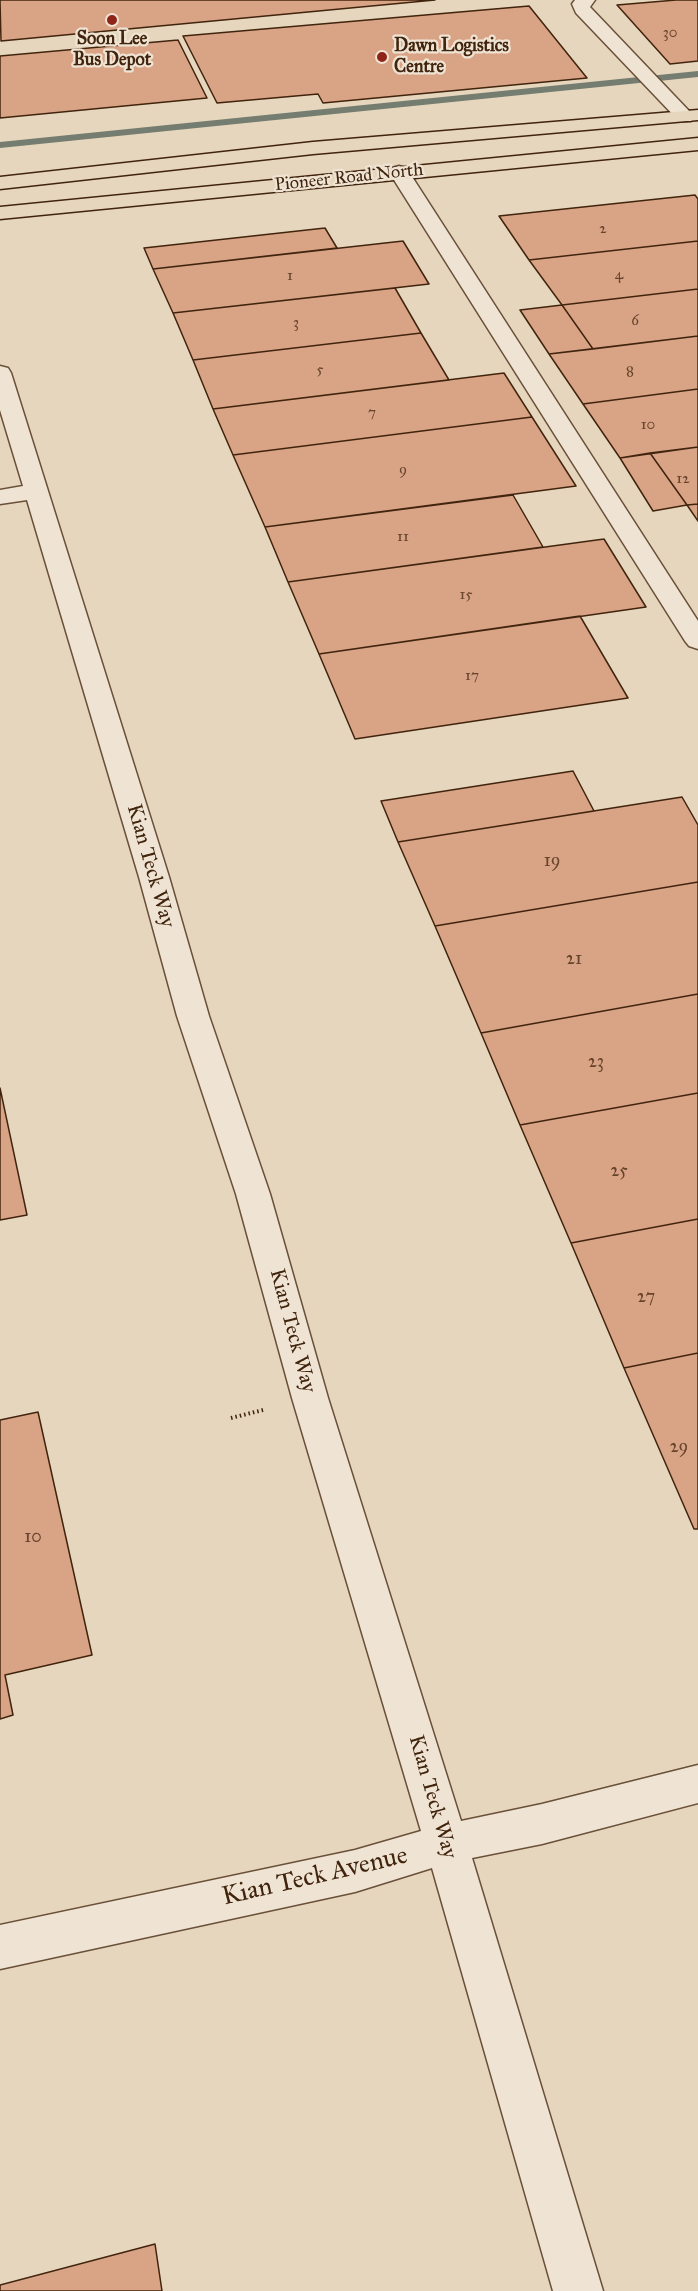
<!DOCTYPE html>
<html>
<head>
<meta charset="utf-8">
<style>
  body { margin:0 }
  canvas { display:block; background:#e6d6bd }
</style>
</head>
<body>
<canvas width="698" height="2291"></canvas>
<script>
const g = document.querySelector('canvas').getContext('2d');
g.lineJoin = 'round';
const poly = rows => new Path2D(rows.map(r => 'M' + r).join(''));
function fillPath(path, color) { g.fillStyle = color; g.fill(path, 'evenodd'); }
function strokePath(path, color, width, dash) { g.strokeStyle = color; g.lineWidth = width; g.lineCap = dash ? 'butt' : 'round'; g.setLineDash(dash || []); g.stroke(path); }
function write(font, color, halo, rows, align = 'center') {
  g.font = font + ' "IM FELL Great Primer",serif'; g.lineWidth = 4.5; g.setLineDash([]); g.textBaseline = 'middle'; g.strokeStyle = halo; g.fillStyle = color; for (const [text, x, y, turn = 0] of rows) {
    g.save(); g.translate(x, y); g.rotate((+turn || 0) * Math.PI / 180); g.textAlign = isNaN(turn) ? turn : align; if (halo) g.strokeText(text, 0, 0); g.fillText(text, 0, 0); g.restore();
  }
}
fillPath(poly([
  [698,71,698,77,0,148,0,142,698,71]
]), '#747d70');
const building = poly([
  [0,0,435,0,1,41,0,0],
  [676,0,698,0,698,61,670,64,617,5,676,0],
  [529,6,587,78,323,103,318,94,217,103,183,36,529,6],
  [178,40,207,98,0,118,0,56,178,40],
  [695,195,698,199,698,241,529,260,499,216,695,195],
  [325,228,337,248,153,269,144,248,325,228],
  [403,241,429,284,173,313,153,269,403,241],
  [698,241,698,289,562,305,529,260,698,241],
  [395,288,421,333,193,360,173,313,395,288],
  [698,289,698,336,593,349,562,305,698,289],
  [562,305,593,349,549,354,520,310,562,305],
  [421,333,449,380,213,409,193,360,421,333],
  [698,336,698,389,583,404,549,354,698,336],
  [504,373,532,417,233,455,213,409,504,373],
  [698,389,698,447,620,458,583,404,698,389],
  [532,417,576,486,265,527,233,455,532,417],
  [698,447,698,504,687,505,650,453,698,447],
  [650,453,687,505,653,511,620,458,650,453],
  [513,495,543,547,288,582,265,527,513,495],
  [698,504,698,521,687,505,698,504],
  [604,539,646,607,319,654,288,582,604,539],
  [580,616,628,698,355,739,319,654,580,616],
  [573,771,594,811,398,842,381,801,573,771],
  [682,797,698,825,698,882,435,926,398,842,682,797],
  [698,882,698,994,481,1033,435,926,698,882],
  [698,994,698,1093,520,1125,481,1033,698,994],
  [0,1088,27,1215,0,1220,0,1088],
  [698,1093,698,1219,571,1243,520,1125,698,1093],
  [698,1219,698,1353,624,1368,571,1243,698,1219],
  [698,1353,698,1529,694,1529,624,1368,698,1353],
  [38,1412,92,1655,5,1675,13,1715,0,1719,0,1420,38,1412],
  [155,2244,162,2291,0,2291,0,2285,155,2244]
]);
fillPath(building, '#d9a386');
strokePath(building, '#41240d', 1.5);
const lane = poly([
  [575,0,595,0,590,7,691,113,694,117,691,121,679,121,576,13,572,4,575,0],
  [399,166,406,168,409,172,698,621,698,649,689,646,685,641,389,172,392,168,399,166]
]);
const street = poly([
  [0,366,8,368,11,373,169,877,209,1016,270,1194,328,1398,461,1821,542,1804,698,1765,698,1803,542,1844,472,1858,603,2291,553,2291,432,1868,355,1892,0,1969,0,1925,355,1850,421,1831,292,1398,236,1194,177,1016,139,877,27,500,0,504,0,490,23,486,0,410,0,366]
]);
const primary = poly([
  [698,110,698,120,313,154,0,189,0,177,313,142,698,110],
  [698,138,698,150,0,219,0,207,698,138]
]);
strokePath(lane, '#6a5039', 3);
strokePath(street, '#6a5039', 3);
strokePath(primary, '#41240d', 3);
strokePath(poly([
  [231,1418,263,1410]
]), '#41240d', 4, [1.5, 3]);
fillPath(lane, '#efe4d4');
fillPath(street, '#efe4d4');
fillPath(primary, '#e6d6bd');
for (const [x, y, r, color] of [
  [112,20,6,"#8f2418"],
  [382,57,6,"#8f2418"]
]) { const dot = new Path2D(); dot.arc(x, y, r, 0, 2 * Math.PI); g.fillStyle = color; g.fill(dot); strokePath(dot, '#efe4d4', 2); }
write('15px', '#67442b', null, [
  ["30",670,33],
  ["2",603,229],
  ["4",619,275],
  ["1",290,276],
  ["6",635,321],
  ["3",296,323],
  ["5",320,370],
  ["8",630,372],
  ["7",372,413],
  ["10",648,425],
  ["9",403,470],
  ["12",683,479],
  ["11",403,537],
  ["15",466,595],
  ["17",472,676]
]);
write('bold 18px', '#41240d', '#efe4d4', [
  ["Soon Lee",112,40],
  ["Bus Depot",112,61],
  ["Dawn Logistics",394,47,"left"],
  ["Centre",394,68,"left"]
]);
write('18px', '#41240d', '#efe4d4', [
  ["Pioneer Road North",349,178,-6]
]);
write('18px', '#67442b', null, [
  ["19",552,862],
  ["21",574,960],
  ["23",596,1063],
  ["25",619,1172],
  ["27",646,1298],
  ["29",679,1448],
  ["10",33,1538]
]);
write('21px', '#41240d', '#efe4d4', [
  ["Kian Teck Way",150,866,74],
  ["Kian Teck Way",292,1331,75],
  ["Kian Teck Way",432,1797,74]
]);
write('26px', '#41240d', '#efe4d4', [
  ["Kian Teck Avenue",315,1877,-13]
]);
</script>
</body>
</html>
